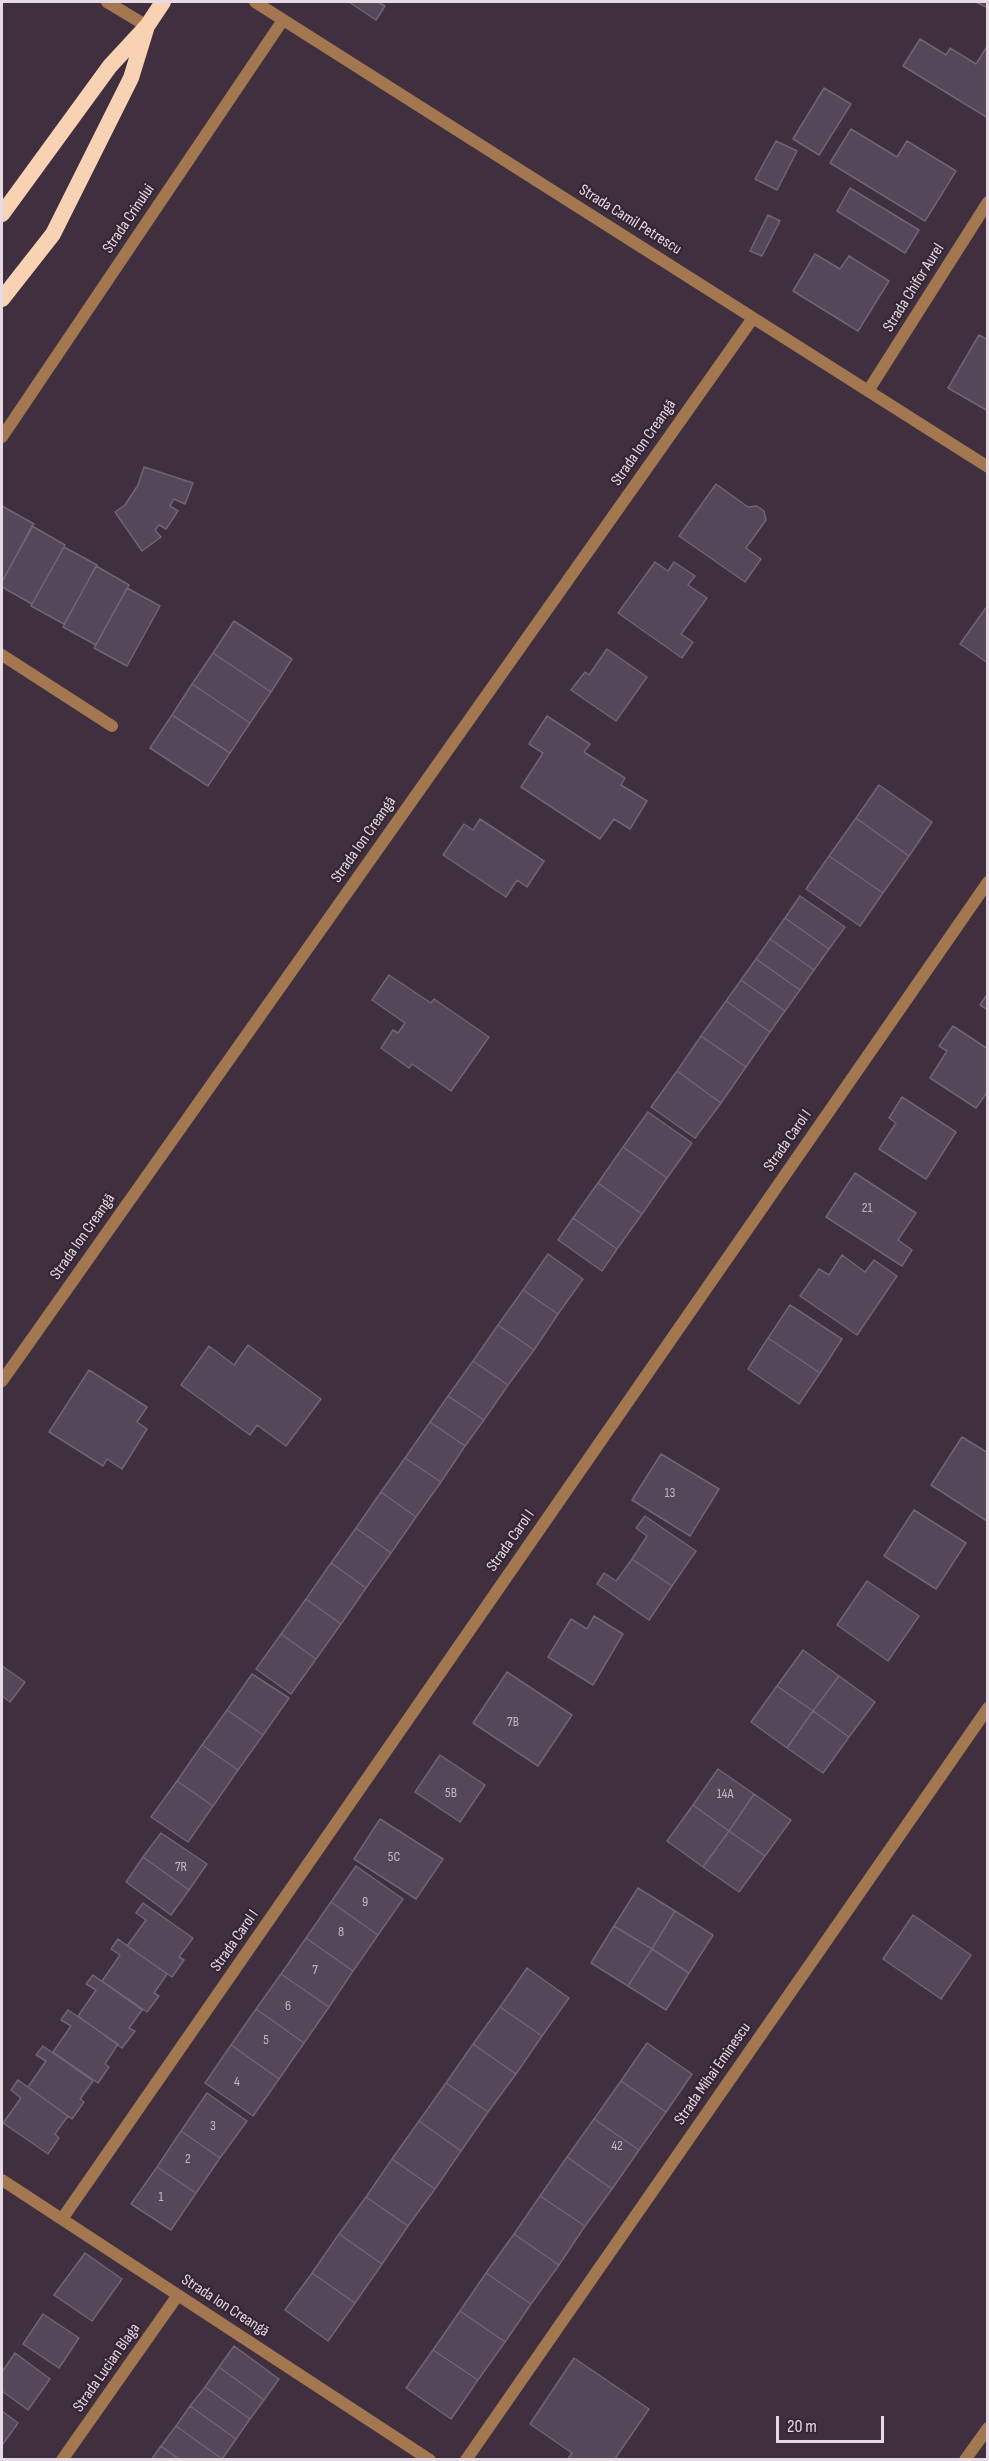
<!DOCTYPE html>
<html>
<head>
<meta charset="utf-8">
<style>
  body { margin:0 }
  #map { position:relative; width:989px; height:2461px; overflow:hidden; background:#402f3f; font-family:"Sofia Sans Condensed",sans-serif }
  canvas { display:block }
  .frame { position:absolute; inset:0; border:3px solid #e6dbe5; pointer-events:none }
  .scale { position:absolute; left:776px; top:2416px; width:108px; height:27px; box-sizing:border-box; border:3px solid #e6dbe5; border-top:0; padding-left:8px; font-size:18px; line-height:21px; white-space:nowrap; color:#e6dbe5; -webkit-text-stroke:4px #362534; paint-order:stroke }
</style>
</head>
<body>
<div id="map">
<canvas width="989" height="2461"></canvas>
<div class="frame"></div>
<div class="scale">20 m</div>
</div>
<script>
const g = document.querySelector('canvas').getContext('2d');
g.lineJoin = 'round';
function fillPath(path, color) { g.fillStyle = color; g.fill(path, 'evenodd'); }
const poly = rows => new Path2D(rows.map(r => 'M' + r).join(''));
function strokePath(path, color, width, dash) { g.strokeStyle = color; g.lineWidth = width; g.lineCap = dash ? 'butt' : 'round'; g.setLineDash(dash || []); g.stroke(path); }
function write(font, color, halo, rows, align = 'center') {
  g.font = font + ' "Sofia Sans Condensed",sans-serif'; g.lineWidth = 4.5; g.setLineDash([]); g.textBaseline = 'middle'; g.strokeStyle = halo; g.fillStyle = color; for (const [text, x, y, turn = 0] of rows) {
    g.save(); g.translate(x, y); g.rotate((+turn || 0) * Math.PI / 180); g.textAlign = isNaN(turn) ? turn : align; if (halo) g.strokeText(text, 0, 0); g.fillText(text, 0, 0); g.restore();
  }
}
const building = poly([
  [349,2,378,2,385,6,376,20,349,2],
  [976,2,988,2,988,8,976,2],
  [920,39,946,55,950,48,976,64,988,45,988,118,903,66,920,39],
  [824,88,851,104,819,155,793,139,824,88],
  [851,129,897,157,907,141,956,171,925,221,830,163,851,129],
  [776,141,797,151,777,190,755,179,776,141],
  [850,188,919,230,905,253,837,211,850,188],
  [768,215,780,221,762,256,750,251,768,215],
  [815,254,840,269,849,256,889,281,858,331,793,291,815,254],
  [979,335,988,340,988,411,948,388,979,335],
  [144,467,193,483,185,504,174,499,170,506,178,511,166,529,159,525,155,530,161,537,142,551,115,512,125,505,138,485,144,467],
  [716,484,748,507,757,506,764,511,766,520,746,548,761,559,745,582,679,536,716,484],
  [2,506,34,524,2,582,2,506],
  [32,526,65,545,32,604,2,587,2,582,32,526],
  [64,547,97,565,64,624,31,606,64,547],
  [655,562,668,571,674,562,695,576,688,585,707,598,681,634,693,642,682,658,618,613,655,562],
  [96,566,129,585,96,645,63,627,96,566],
  [127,588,160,606,127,666,94,648,127,588],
  [988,605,988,663,960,644,988,605],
  [234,621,292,659,271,692,213,653,234,621],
  [607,649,647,677,616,721,571,690,585,672,589,675,607,649],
  [213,653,271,692,250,723,192,684,213,653],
  [192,684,250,723,230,753,172,715,192,684],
  [172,715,230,753,208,786,150,748,172,715],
  [547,716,590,744,584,752,625,778,621,785,647,801,630,829,614,819,600,839,521,787,543,753,529,744,547,716],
  [879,785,932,822,909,856,856,818,879,785],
  [856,818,909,856,883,893,829,856,856,818],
  [480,819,544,861,527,887,517,880,506,897,443,855,464,824,473,830,480,819],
  [829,856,883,893,860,926,806,889,829,856],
  [800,896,845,927,829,949,785,918,800,896],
  [785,918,829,949,814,970,770,939,785,918],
  [770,939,814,970,800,990,756,959,770,939],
  [756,959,800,990,785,1011,741,980,756,959],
  [389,975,431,1003,434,999,489,1037,451,1091,412,1064,409,1068,381,1048,393,1030,398,1033,405,1023,372,1000,389,975],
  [741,980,785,1011,770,1032,726,1001,741,980],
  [988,993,988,1010,980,1005,988,993],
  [726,1001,770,1032,746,1067,701,1036,726,1001],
  [953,1026,988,1049,988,1091,976,1108,930,1078,947,1051,939,1046,953,1026],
  [701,1036,746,1067,721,1103,677,1071,701,1036],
  [677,1071,721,1103,695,1138,651,1107,677,1071],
  [902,1097,956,1132,926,1179,879,1149,896,1123,889,1118,902,1097],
  [648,1112,692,1143,667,1178,623,1147,648,1112],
  [623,1147,667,1178,642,1214,598,1183,623,1147],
  [855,1173,916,1213,898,1240,912,1250,902,1266,826,1217,855,1173],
  [598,1183,642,1214,617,1249,573,1218,598,1183],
  [573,1218,617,1249,602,1271,558,1240,573,1218],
  [548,1254,583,1279,558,1314,523,1290,548,1254],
  [842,1255,865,1272,874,1260,897,1276,857,1335,800,1296,819,1269,829,1275,842,1255],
  [523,1290,558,1314,534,1350,498,1325,523,1290],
  [790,1305,842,1339,820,1373,768,1338,790,1305],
  [498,1325,534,1350,508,1385,473,1361,498,1325],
  [768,1338,820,1373,799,1404,748,1369,768,1338],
  [248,1345,321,1399,286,1446,257,1425,250,1435,181,1385,209,1346,234,1365,248,1345],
  [473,1361,508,1385,484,1420,448,1396,473,1361],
  [89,1370,147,1407,137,1422,147,1429,122,1469,107,1459,103,1466,49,1432,89,1370],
  [448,1396,484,1420,465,1446,430,1422,448,1396],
  [430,1422,465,1446,441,1482,405,1458,430,1422],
  [962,1437,988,1453,987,1521,931,1485,962,1437],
  [661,1454,719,1489,690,1536,632,1500,661,1454],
  [405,1458,441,1482,416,1517,381,1492,405,1458],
  [381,1492,416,1517,391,1553,356,1528,381,1492],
  [914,1510,966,1543,936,1589,884,1556,914,1510],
  [645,1516,696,1551,672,1586,632,1559,647,1536,636,1528,645,1516],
  [356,1528,391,1553,366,1588,331,1563,356,1528],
  [632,1559,672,1586,649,1620,597,1584,604,1573,616,1581,632,1559],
  [331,1563,366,1588,341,1624,306,1599,331,1563],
  [867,1581,919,1616,888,1661,837,1625,867,1581],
  [306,1599,341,1624,316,1659,281,1634,306,1599],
  [594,1616,623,1634,593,1685,548,1657,571,1619,587,1629,594,1616],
  [281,1634,316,1659,291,1694,256,1669,281,1634],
  [803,1650,839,1676,813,1711,777,1686,803,1650],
  [2,1666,25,1682,10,1702,2,1696,2,1666],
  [507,1672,572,1715,538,1766,473,1723,507,1672],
  [252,1674,289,1698,263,1735,227,1710,252,1674],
  [839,1676,875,1702,849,1737,813,1711,839,1676],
  [777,1686,813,1711,787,1748,751,1722,777,1686],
  [227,1710,263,1735,238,1770,202,1745,227,1710],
  [813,1711,849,1737,823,1773,787,1748,813,1711],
  [202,1745,238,1770,213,1806,177,1781,202,1745],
  [440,1755,485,1785,460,1822,415,1792,440,1755],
  [718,1769,754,1794,729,1831,693,1805,718,1769],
  [177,1781,213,1806,188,1842,151,1817,177,1781],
  [754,1794,791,1820,765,1856,729,1831,754,1794],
  [693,1805,729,1831,703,1867,667,1841,693,1805],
  [380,1819,443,1859,416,1899,354,1859,380,1819],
  [729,1831,765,1856,739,1892,703,1867,729,1831],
  [161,1833,207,1864,189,1890,143,1857,161,1833],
  [143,1857,189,1890,171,1915,126,1882,143,1857],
  [356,1866,403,1899,378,1935,331,1902,356,1866],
  [638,1888,675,1911,652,1949,614,1926,638,1888],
  [331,1902,378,1935,353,1971,306,1938,331,1902],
  [143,1903,193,1938,179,1957,184,1960,172,1977,127,1946,146,1920,136,1913,143,1903],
  [675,1911,713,1935,689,1973,652,1949,675,1911],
  [913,1915,971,1955,941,1999,883,1959,913,1915],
  [614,1926,652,1949,628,1986,591,1963,614,1926],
  [306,1938,353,1971,329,2007,281,1974,306,1938],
  [118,1939,167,1974,154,1993,159,1996,147,2012,102,1981,120,1955,111,1949,118,1939],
  [652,1949,689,1973,666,2010,628,1986,652,1949],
  [527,1968,569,1998,542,2036,500,2007,527,1968],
  [281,1974,329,2007,304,2043,256,2009,281,1974],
  [93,1975,142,2010,129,2028,135,2031,122,2048,78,2016,96,1990,86,1984,93,1975],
  [500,2007,542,2036,516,2074,473,2044,500,2007],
  [256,2009,304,2043,279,2079,231,2045,256,2009],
  [68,2010,118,2044,105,2064,109,2067,98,2083,53,2052,71,2026,61,2020,68,2010],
  [647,2043,692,2074,666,2112,621,2081,647,2043],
  [473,2044,516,2074,488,2112,446,2083,473,2044],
  [231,2045,279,2079,253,2116,205,2083,231,2045],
  [43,2046,93,2081,80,2099,84,2102,72,2119,28,2087,46,2061,36,2055,43,2046],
  [18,2080,68,2116,55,2134,59,2138,48,2154,3,2123,21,2098,11,2090,18,2080],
  [621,2081,666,2112,639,2150,594,2119,621,2081],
  [446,2083,488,2112,461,2151,419,2121,446,2083],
  [207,2093,247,2121,220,2158,181,2131,207,2093],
  [594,2119,639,2150,612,2189,567,2157,594,2119],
  [419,2121,461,2151,435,2189,392,2159,419,2121],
  [181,2131,220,2158,196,2193,157,2167,181,2131],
  [567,2157,612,2189,585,2226,540,2196,567,2157],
  [392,2159,435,2189,408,2226,366,2197,392,2159],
  [157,2167,196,2193,171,2230,131,2204,157,2167],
  [540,2196,585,2226,559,2265,514,2234,540,2196],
  [366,2197,408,2226,382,2264,339,2234,366,2197],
  [339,2234,382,2264,355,2303,312,2273,339,2234],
  [514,2234,559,2265,531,2304,486,2273,514,2234],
  [85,2253,122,2279,92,2321,54,2295,85,2253],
  [312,2273,355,2303,328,2341,285,2310,312,2273],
  [486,2273,531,2304,505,2342,460,2311,486,2273],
  [460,2311,505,2342,478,2380,433,2350,460,2311],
  [43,2314,79,2338,59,2368,23,2344,43,2314],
  [234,2346,279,2379,264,2400,219,2367,234,2346],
  [433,2350,478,2380,451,2419,406,2388,433,2350],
  [15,2353,50,2379,28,2410,2,2391,2,2372,15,2353],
  [574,2358,649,2409,614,2460,567,2460,572,2453,530,2424,574,2358],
  [219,2367,264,2400,250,2419,205,2387,219,2367],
  [205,2387,250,2419,236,2439,190,2406,205,2387],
  [190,2406,236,2439,222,2459,176,2426,190,2406],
  [2,2411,18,2423,2,2445,2,2411],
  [176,2426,222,2459,180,2460,161,2446,176,2426],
  [161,2446,180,2460,151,2460,161,2446]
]);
fillPath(building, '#54475a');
strokePath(building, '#716378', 1.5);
strokePath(poly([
  [2,655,112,726]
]), '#a37750', 12);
strokePath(poly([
  [107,2,147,26],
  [255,2,988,467],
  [868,391,988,202],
  [2,437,283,20],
  [2,1381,753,318],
  [2,2180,430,2460],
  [62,2219,988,882],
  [62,2460,178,2295],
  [466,2460,988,1708],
  [965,2460,988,2428]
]), '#a37750', 12);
strokePath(poly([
  [2,214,110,66,147,26,163,2],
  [2,299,53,234,131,78,147,26]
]), '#f8d2b2', 16);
write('14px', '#c2b6c2', null, [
  ["21",867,1208],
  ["13",670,1493],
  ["7B",513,1722],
  ["5B",451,1793],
  ["14A",725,1794],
  ["5C",394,1857],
  ["7R",181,1867],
  ["9",365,1902],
  ["8",341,1932],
  ["7",315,1970],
  ["6",288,2006],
  ["5",266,2040],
  ["4",237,2082],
  ["3",213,2126],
  ["42",617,2146],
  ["2",188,2159],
  ["1",161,2197]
]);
write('16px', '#e6dbe5', '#362534', [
  ["Strada Crinului",129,219,-56],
  ["Strada Camil Petrescu",630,220,32],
  ["Strada Chifor Aurel",914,288,-58],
  ["Strada Ion Creangă",644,443,-55],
  ["Strada Ion Creangă",364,840,-55],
  ["Strada Carol I",788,1141,-55],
  ["Strada Ion Creangă",83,1237,-55],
  ["Strada Carol I",511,1541,-55],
  ["Strada Carol I",235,1941,-55],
  ["Strada Mihai Eminescu",713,2074,-55],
  ["Strada Ion Creangă",225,2306,33],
  ["Strada Lucian Blaga",107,2368,-55]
]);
</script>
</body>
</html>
